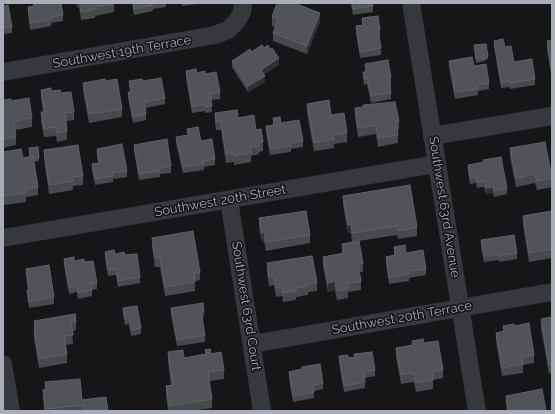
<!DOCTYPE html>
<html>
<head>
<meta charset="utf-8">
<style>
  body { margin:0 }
  #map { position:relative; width:555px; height:414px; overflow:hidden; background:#161618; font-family:Raleway,sans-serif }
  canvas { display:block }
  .frame { position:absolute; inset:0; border:4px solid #a8adb8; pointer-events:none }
</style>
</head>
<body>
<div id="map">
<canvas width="555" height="414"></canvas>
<div class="frame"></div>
</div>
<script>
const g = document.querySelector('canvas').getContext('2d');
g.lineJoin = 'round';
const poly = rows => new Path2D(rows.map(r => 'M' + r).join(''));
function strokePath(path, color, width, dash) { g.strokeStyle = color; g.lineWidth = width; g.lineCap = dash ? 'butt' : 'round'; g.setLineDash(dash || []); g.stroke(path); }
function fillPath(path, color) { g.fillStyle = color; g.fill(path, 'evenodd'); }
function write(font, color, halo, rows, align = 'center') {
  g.font = font + ' Raleway,sans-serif'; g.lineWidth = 3; g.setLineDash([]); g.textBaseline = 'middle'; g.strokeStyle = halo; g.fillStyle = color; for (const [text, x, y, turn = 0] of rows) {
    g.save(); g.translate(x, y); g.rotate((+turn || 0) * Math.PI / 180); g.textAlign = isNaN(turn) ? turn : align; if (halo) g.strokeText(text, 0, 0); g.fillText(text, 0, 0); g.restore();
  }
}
strokePath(poly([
  [411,3,477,411],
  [3,72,215,35,228,30,237,21,242,12,243,3],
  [432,136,552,116],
  [229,200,262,411],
  [3,238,436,164],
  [252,344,552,292],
  [3,364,11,411]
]), '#37383d', 18);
fillPath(poly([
  [33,3,61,3,63,15,63,21,51,23,51,26,30,30,28,13,28,7,33,6],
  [76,3,114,3,114,12,95,16,95,18,81,20,79,7,77,8],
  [132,3,166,3,166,7,153,9,153,11,134,15],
  [182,3,204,3,182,6],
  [347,3,373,3,373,12,353,15,351,4,347,4],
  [3,6,12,27,12,33,3,34],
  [272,17,320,22,307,54,273,41,273,33,275,27,272,26],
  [362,18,380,30,380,36,379,36,381,48,381,55,360,58,356,32,356,26,362,25],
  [552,40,552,80,547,50,547,41],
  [494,41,505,47,514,62,535,79,535,85,510,89,509,87,501,88,494,47],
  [474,45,488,56,488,59,485,60,485,61,476,63],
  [264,48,279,65,264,74,265,82,248,92,232,67,232,61,251,52],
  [449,61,474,66,489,83,489,89,478,91,478,95,455,99,449,67],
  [365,64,391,78,391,84,390,84,391,93,391,99,371,103,367,84,364,85,363,78,363,72,365,72],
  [186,71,205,74,220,92,220,99,211,100,212,112,205,113,205,111,192,113,186,77],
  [105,81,122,109,122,117,89,123,83,91,83,83],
  [129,81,143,81,165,98,165,104,145,108,146,114,146,120,133,123,128,98,128,92,130,92],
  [41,90,61,93,74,112,74,120,66,121,67,131,67,140,57,142,56,136,44,137,41,121,41,112,43,112,41,98],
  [3,100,11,101,32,118,32,127,15,130,16,137,16,145,3,148],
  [307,104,331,115,347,133,347,142,334,144,334,148,314,151,307,113],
  [355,108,399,121,399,129,397,130,398,135,398,143,378,147,376,134,358,137,355,117],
  [215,113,238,118,256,130,263,142,263,151,259,152,259,154,251,156,251,162,234,165,234,162,226,163,221,130,216,130,215,122],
  [273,118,281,123,303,141,303,147,291,149,291,152,270,155,266,132,266,126,273,125],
  [187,129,201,141,215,159,215,165,204,167,204,170,183,173,176,143,176,137,187,135],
  [134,145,171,166,171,173,160,174,160,177,139,180,134,151],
  [29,148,39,158,39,161,34,162,38,187,38,195,26,197,26,202,4,205,3,197,3,152,23,158,30,157],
  [510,148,552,178,552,187,537,190,535,183,516,187,510,157],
  [97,149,127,171,127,177,113,179,113,182,95,185,92,170,92,164,98,163,97,155],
  [44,150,83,176,83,185,73,186,73,190,49,194,44,159],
  [483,160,507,188,507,194,494,197,493,193,486,194,484,187,477,188,476,183,470,184,468,171,468,165,483,162],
  [343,196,417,227,417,236,398,239,397,235,352,242,351,233,348,233,343,205],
  [552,211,552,258,529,262,523,225,523,216],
  [259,218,310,235,310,243,266,251,264,241,262,242,259,227],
  [152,238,200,272,200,280,195,281,195,291,165,296,160,267,155,267,152,247],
  [481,240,517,253,517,259,499,262,499,260,484,262,481,247],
  [342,244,363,263,363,272,359,272,361,281,361,290,348,292,348,298,337,300,335,290,328,292,323,266,323,257,342,254],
  [394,247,406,253,426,269,426,275,409,278,409,281,389,284,386,263,386,257,394,255],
  [105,252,125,255,140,277,140,283,118,287,116,275,108,276,105,258],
  [64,259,84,262,97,283,97,289,92,290,92,296,78,299,77,292,69,294,64,265],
  [267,263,317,282,317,291,308,292,308,295,296,297,296,300,283,302,282,296,276,297,274,285,269,286,267,272],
  [26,269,54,297,54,304,29,308,27,296,27,290,28,290,26,275],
  [123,308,141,328,141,334,131,336,129,324,125,325,123,314],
  [171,308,204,311,204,317,202,317,205,335,205,342,177,346,171,314],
  [552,317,552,373,549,374,541,328,541,319],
  [34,321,76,322,76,330,72,331,73,344,65,345,67,354,67,363,39,368,34,338],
  [503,326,515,326,534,355,534,363,523,365,523,373,502,376,496,341,496,333,503,332],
  [412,341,424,343,443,370,443,378,433,380,433,389,416,392,414,382,401,384,396,357,396,348,412,345],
  [205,350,211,354,224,370,224,379,209,381,212,399,212,408,191,411,168,411,166,395,166,386,171,385,168,361,168,352,184,358,205,355],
  [354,354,375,370,375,376,365,378,365,388,344,392,339,362,339,356,348,358,354,357],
  [302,367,323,383,323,389,314,391,314,398,293,402,289,378,289,372,302,370],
  [45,382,82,400,108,411,44,411,43,390,45,389],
  [506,396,546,411,507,411,506,404]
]), '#47494d');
fillPath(poly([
  [77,3,79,3,79,7,77,8],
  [320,13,320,22,307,54,307,46],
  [279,58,279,65,261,76,261,70],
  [265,76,265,82,248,92,248,86],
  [493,187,493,193,486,194,486,188],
  [351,224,351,233,348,233,348,225],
  [264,232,264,241,262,242,262,233],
  [335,281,335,290,328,292,328,283]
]), '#2f3033');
const building = poly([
  [34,3,61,3,63,15,51,17,51,20,30,23,28,7,34,6,34,3],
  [80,3,114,3,114,4,95,7,95,9,81,12,80,3],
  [133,3,153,3,153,5,134,9,133,3],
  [277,3,294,3,320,13,307,46,273,33,278,19,272,17,277,3],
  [352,3,373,3,373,6,353,9,352,3],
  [8,5,12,27,3,28,3,6,8,5],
  [378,16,380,30,378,30,381,48,360,52,356,26,363,25,362,18,378,16],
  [503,39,505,47,511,46,514,62,532,59,535,79,510,83,509,81,501,82,494,41,503,39],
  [552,40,552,72,547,41,552,40],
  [486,44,488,56,485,57,485,58,476,59,474,45,486,44],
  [262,45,264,48,268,45,270,49,272,48,279,58,261,70,265,76,248,86,232,61,250,49,251,52,262,45],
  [472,57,474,66,486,64,489,83,477,85,478,89,455,92,449,61,472,57],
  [388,60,391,78,389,78,391,93,371,96,367,78,364,79,363,72,366,72,365,64,388,60],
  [196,69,197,73,205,71,205,74,216,72,220,92,210,94,212,106,205,107,205,104,192,107,186,71,196,69],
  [161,78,165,98,144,102,146,114,133,117,128,92,131,92,129,81,142,79,143,81,161,78],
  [105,79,105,81,117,79,122,109,89,114,83,83,105,79],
  [51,88,51,91,60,90,61,93,71,92,74,112,65,113,67,131,57,133,56,127,44,129,41,112,45,112,41,90,51,88],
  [29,98,32,118,14,121,16,137,3,139,3,100,11,99,11,101,29,98],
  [329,100,331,115,344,113,347,133,333,135,334,139,314,143,307,104,329,100],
  [395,102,399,121,396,121,398,135,378,138,376,125,358,128,355,108,363,107,363,105,395,102],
  [237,110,238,118,254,115,256,130,261,129,263,142,258,143,259,146,250,147,251,153,234,156,234,153,226,154,221,121,216,122,215,113,237,110],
  [280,117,281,123,299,120,303,141,291,143,291,146,270,149,266,126,274,125,273,118,280,117],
  [198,127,201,141,212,139,215,159,203,161,204,164,183,167,176,137,188,135,187,129,198,127],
  [167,139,171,166,159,168,160,171,139,174,134,145,167,139],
  [545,142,552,178,537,181,535,174,516,178,510,148,545,142],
  [122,144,127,171,112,173,113,176,95,179,92,164,99,163,97,149,122,144],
  [78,145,83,176,73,177,73,181,49,185,44,150,78,145],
  [38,147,39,158,33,159,33,156,30,156,29,148,38,147],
  [21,149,23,158,33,156,38,187,26,189,26,193,4,196,3,188,3,152,21,149],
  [501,157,507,188,494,191,493,187,486,188,484,181,477,182,476,177,470,178,468,165,484,162,483,160,501,157],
  [410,185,417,227,398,231,397,226,352,233,351,224,348,225,343,196,410,185],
  [306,211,310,235,266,242,264,232,262,233,259,218,306,211],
  [552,211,552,249,529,253,523,216,552,211],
  [193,231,200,272,194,273,195,282,165,287,160,258,155,258,152,238,193,231],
  [514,235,517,253,499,256,499,254,484,256,481,240,514,235],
  [359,241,363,263,358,264,361,281,347,284,348,289,337,291,335,281,328,283,323,257,344,253,342,244,359,241],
  [405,245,406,253,423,250,426,269,409,271,409,274,389,278,386,257,395,255,394,247,405,245],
  [114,250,115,254,124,252,125,255,137,254,140,277,118,281,116,269,108,270,105,252,114,250],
  [312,256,317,282,308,284,308,286,296,288,296,291,283,293,282,287,276,288,274,276,269,277,267,263,312,256],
  [74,257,74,261,84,259,84,262,93,261,97,283,91,284,92,290,78,293,77,286,69,288,64,259,74,257],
  [49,265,54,297,29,302,27,290,29,290,26,269,49,265],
  [203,303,204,311,201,311,205,335,177,340,171,308,203,303],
  [137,306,141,328,131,330,129,318,125,319,123,308,137,306],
  [75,314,76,322,71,322,73,335,64,336,67,354,39,359,34,329,36,329,34,321,75,314],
  [552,317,552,364,549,365,541,319,552,317],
  [529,323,534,355,522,357,523,364,502,368,496,333,504,331,503,326,514,324,515,326,529,323],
  [423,339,424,343,438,341,443,370,432,372,433,380,416,383,414,373,401,375,396,348,413,345,412,341,423,339],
  [210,349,211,354,221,352,224,370,208,372,212,399,169,406,166,386,173,385,168,352,183,350,184,358,206,354,205,350,210,349],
  [372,352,375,370,364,372,365,382,344,386,339,356,348,355,348,358,355,357,354,354,372,352],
  [320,364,323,383,313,385,314,392,293,396,289,372,302,369,302,367,320,364],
  [80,379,82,400,106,397,108,411,84,411,83,405,45,409,43,390,46,389,45,382,80,379],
  [542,389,546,411,508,411,506,396,542,389]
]);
fillPath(building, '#525359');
strokePath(building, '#5f6168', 1);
write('13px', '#a8adb8', '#111113', [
  ["Southwest 19th Terrace",122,52,-10],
  ["Southwest 20th Street",220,201,-10],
  ["Southwest 63rd Avenue",444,207,81],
  ["Southwest 63rd Court",246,306,81],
  ["Southwest 20th Terrace",402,318,-10]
]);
</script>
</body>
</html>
